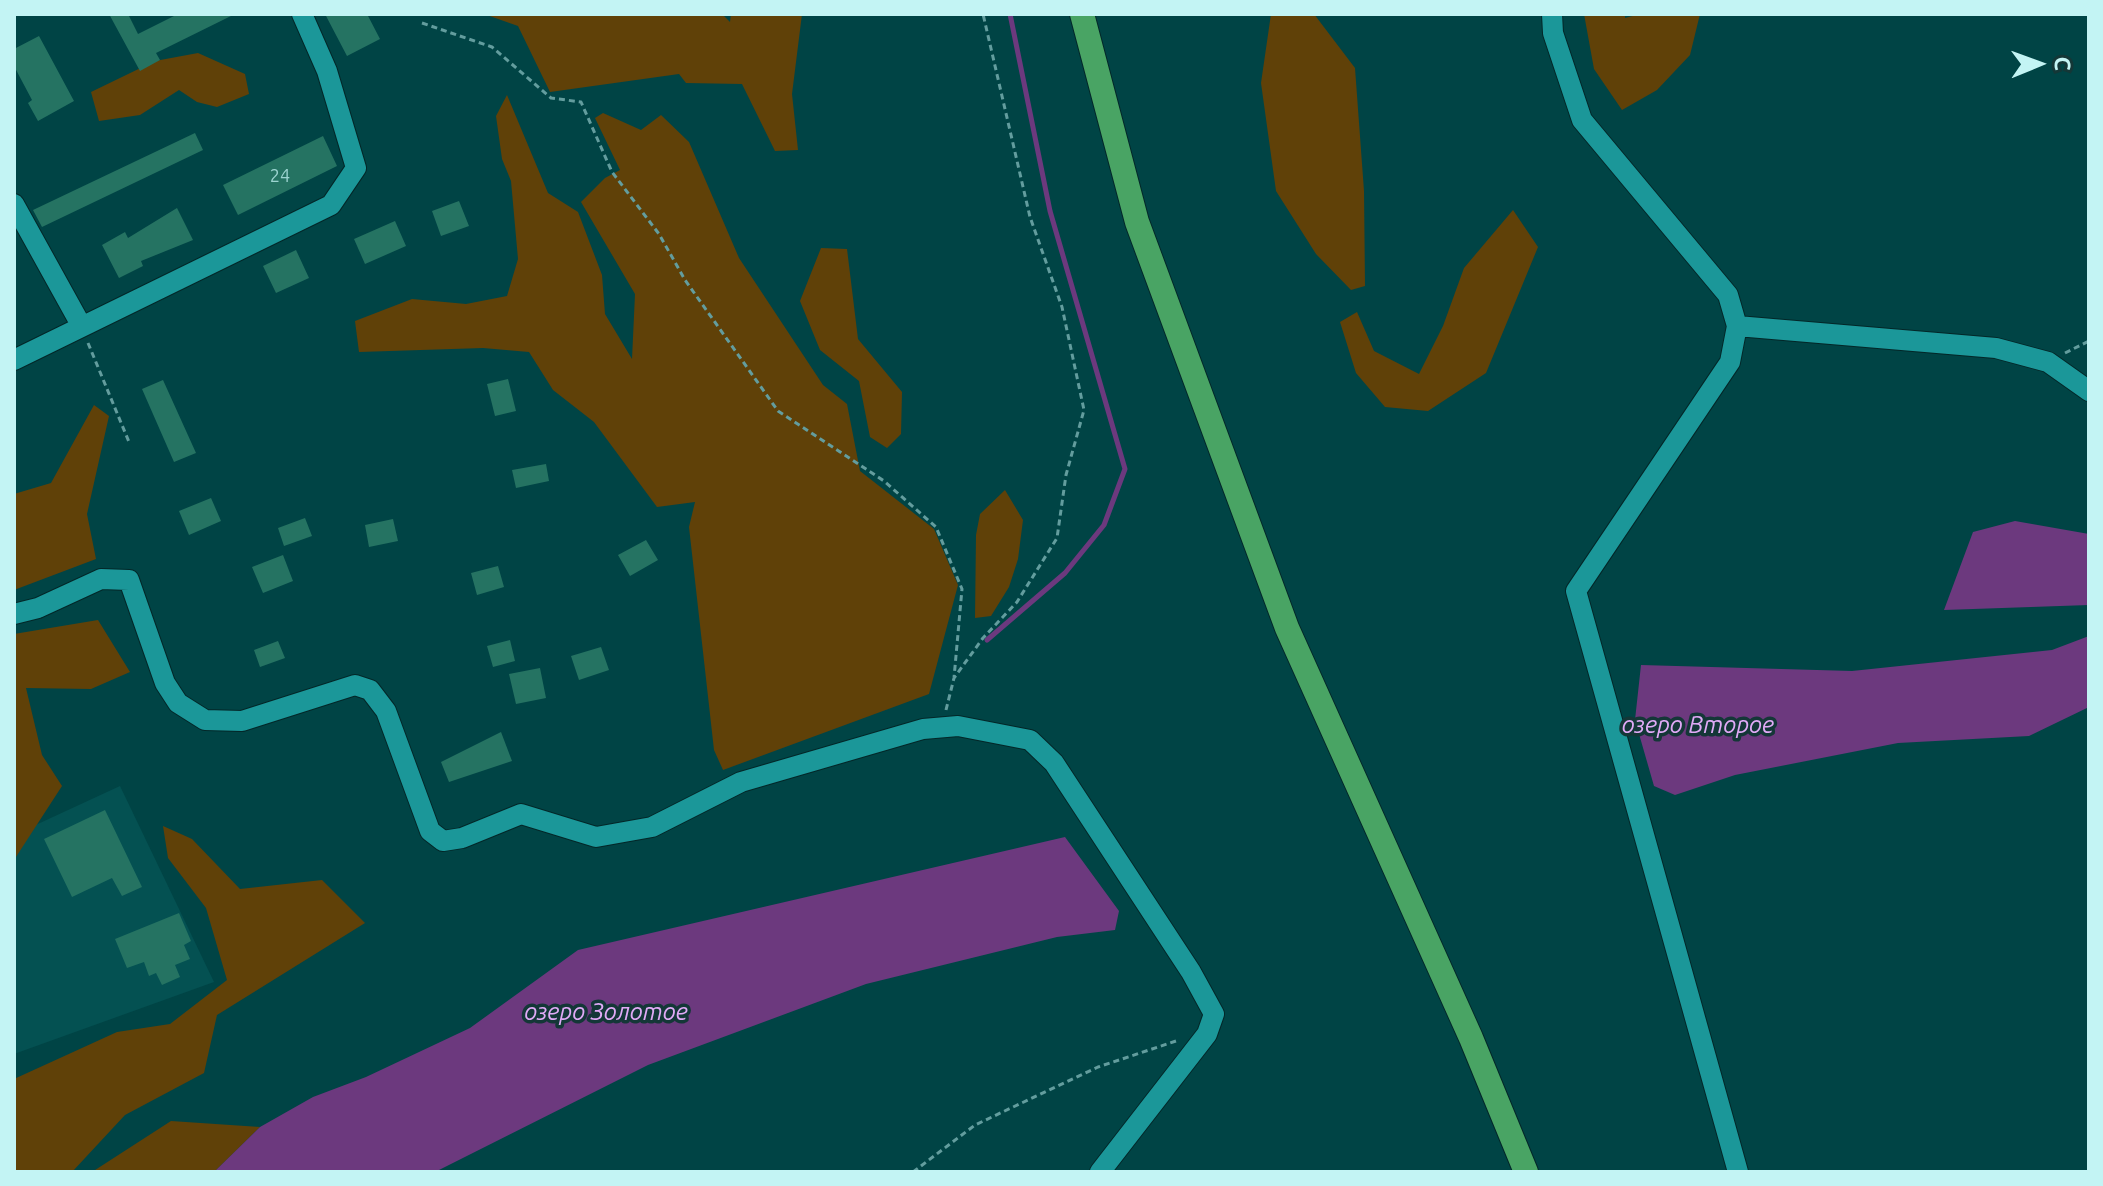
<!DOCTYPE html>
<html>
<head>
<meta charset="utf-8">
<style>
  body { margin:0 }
  #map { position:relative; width:2103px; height:1186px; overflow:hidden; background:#004445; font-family:Ubuntu,sans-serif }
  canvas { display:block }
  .frame { position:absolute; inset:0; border:16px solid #c3f4f4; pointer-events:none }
  .north { position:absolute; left:1999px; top:24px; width:80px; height:80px; -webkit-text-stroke:6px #143737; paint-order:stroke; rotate:89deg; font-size:22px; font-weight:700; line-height:32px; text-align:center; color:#c3f4f4 }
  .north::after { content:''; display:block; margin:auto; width:28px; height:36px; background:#c3f4f4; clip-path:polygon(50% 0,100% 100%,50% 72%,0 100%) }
</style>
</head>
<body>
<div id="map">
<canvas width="2103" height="1186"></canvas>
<div class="frame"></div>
<div class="north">С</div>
</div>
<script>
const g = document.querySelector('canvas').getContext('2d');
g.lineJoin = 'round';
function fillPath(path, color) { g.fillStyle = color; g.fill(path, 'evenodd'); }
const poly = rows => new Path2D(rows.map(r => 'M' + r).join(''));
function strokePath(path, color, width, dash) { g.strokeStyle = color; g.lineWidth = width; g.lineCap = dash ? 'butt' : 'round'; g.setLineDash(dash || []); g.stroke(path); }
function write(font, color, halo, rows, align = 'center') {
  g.font = font + ' Ubuntu,sans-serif'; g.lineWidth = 7; g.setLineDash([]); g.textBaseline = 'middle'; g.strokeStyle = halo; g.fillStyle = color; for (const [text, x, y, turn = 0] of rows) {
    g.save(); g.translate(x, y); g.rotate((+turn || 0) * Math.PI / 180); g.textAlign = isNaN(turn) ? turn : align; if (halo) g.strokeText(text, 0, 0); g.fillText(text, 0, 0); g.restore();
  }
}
fillPath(poly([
  [120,786,214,982,14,1054,14,835]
]), '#045152');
fillPath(poly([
  [484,14,722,14,730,22,731,14,802,14,792,94,798,150,775,151,742,84,686,83,679,74,550,92,518,26],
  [1271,14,1314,14,1355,68,1364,191,1365,286,1351,290,1316,254,1276,191,1261,83],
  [1584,14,1625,14,1625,18,1640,14,1700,14,1690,55,1657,90,1622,110,1594,69],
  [198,53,245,74,249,94,217,107,197,102,179,90,140,115,99,121,91,92,155,61],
  [507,95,548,193,578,212,602,275,605,314,632,359,635,294,581,202,605,178,620,170,595,118,603,113,641,130,661,115,689,142,739,258,823,385,847,404,860,471,934,529,958,585,929,694,723,770,714,750,689,527,695,502,657,507,594,422,553,390,529,352,483,348,359,352,355,321,412,299,466,304,507,296,518,259,511,181,502,159,496,116],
  [1513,210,1538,247,1486,373,1428,411,1385,407,1356,373,1340,322,1357,312,1374,351,1419,374,1443,326,1464,268],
  [821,248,847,249,858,339,902,392,901,434,887,448,870,437,859,381,820,350,800,301],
  [94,405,109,416,87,514,96,559,14,590,14,494,51,483],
  [1005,490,1023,520,1018,559,1009,587,991,616,975,618,976,535,980,514],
  [98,620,130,672,91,689,26,688,42,755,62,786,14,860,14,634],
  [163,826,192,839,240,889,322,880,365,923,217,1015,204,1073,125,1115,72,1172,14,1172,14,1079,117,1032,170,1024,227,980,206,908,168,858],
  [171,1121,260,1127,214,1172,92,1172]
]), '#604108');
fillPath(poly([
  [2015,521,2089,534,2089,605,1944,610,1973,532],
  [2089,636,2089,707,2029,736,1898,743,1735,775,1675,795,1654,786,1635,720,1641,665,1852,671,2052,650],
  [1065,837,1119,911,1115,930,1057,937,866,984,648,1065,435,1172,214,1172,260,1127,313,1097,366,1077,470,1028,578,950]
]), '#6c397e');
strokePath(poly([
  [987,640,1065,573,1104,525,1125,469,1050,211,1010,14]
]), '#6c397e', 5);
fillPath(poly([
  [109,14,128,14,138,34,178,14,235,14,156,53,160,60,140,71],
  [325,14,367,14,380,39,347,56],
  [39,36,74,101,38,121,28,103,32,100,14,66,14,49],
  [195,133,203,150,42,227,33,210],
  [323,136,337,166,238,215,223,185],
  [459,201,469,226,441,236,432,211],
  [177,208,193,240,141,261,143,266,119,278,102,245,125,232,128,238],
  [395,221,406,246,365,264,354,239],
  [296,250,309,278,276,293,263,266],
  [508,379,516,411,495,416,487,384],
  [163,380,196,453,174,462,142,389],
  [546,464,549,481,516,488,512,470],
  [211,498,221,521,189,535,179,511],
  [305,518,312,536,284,546,278,528],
  [393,519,398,541,369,547,365,525],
  [646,540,658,560,630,576,618,555],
  [283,555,293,581,263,593,252,567],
  [498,566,504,587,477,595,471,573],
  [510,640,515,661,493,667,487,646],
  [278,641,285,658,260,667,254,650],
  [601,647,609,670,579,680,571,656],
  [540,668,546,698,516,704,509,674],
  [501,732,512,761,449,782,441,762],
  [105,810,142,887,122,896,112,878,72,897,44,839],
  [179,913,191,941,184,945,190,959,175,965,180,977,162,985,156,973,149,976,144,962,127,968,115,939]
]), '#257362');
const minor = poly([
  [1552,14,1553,33,1582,120,1728,295,1737,326,1730,362,1576,591,1738,1172],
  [14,204,81,325],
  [1737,326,1996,348,2048,362,2089,391],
  [14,360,331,205,356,168,327,71,302,14],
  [14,614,38,608,101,579,129,580,165,683,178,703,205,720,242,721,355,685,370,690,386,711,430,831,443,841,462,838,521,814,596,837,652,827,741,782,923,729,958,726,1030,740,1054,763,1191,972,1214,1014,1207,1034,1100,1172]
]);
const major = poly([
  [1082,14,1137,222,1287,628,1471,1038,1526,1172]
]);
strokePath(minor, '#032728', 22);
strokePath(major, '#032728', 26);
strokePath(poly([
  [422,23,492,47,551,98,581,102,612,172,659,234,685,280,778,411,884,481,936,527,962,589,954,678],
  [88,343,129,442],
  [2065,353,2089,341],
  [946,710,954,678,983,638,1017,602,1057,538,1066,475,1084,410,1062,307,1030,217,983,14],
  [913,1172,975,1125,1098,1067,1176,1041]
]), '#639d9e', 3, [6, 4]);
strokePath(minor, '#1b9799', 20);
strokePath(major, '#49a464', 24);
write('18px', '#9cd4d0', null, [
  ["24",280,176]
]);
write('italic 24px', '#e1aaf7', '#143737', [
  ["озеро Второе",1698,725],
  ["озеро Золотое",606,1012]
]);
</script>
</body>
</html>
